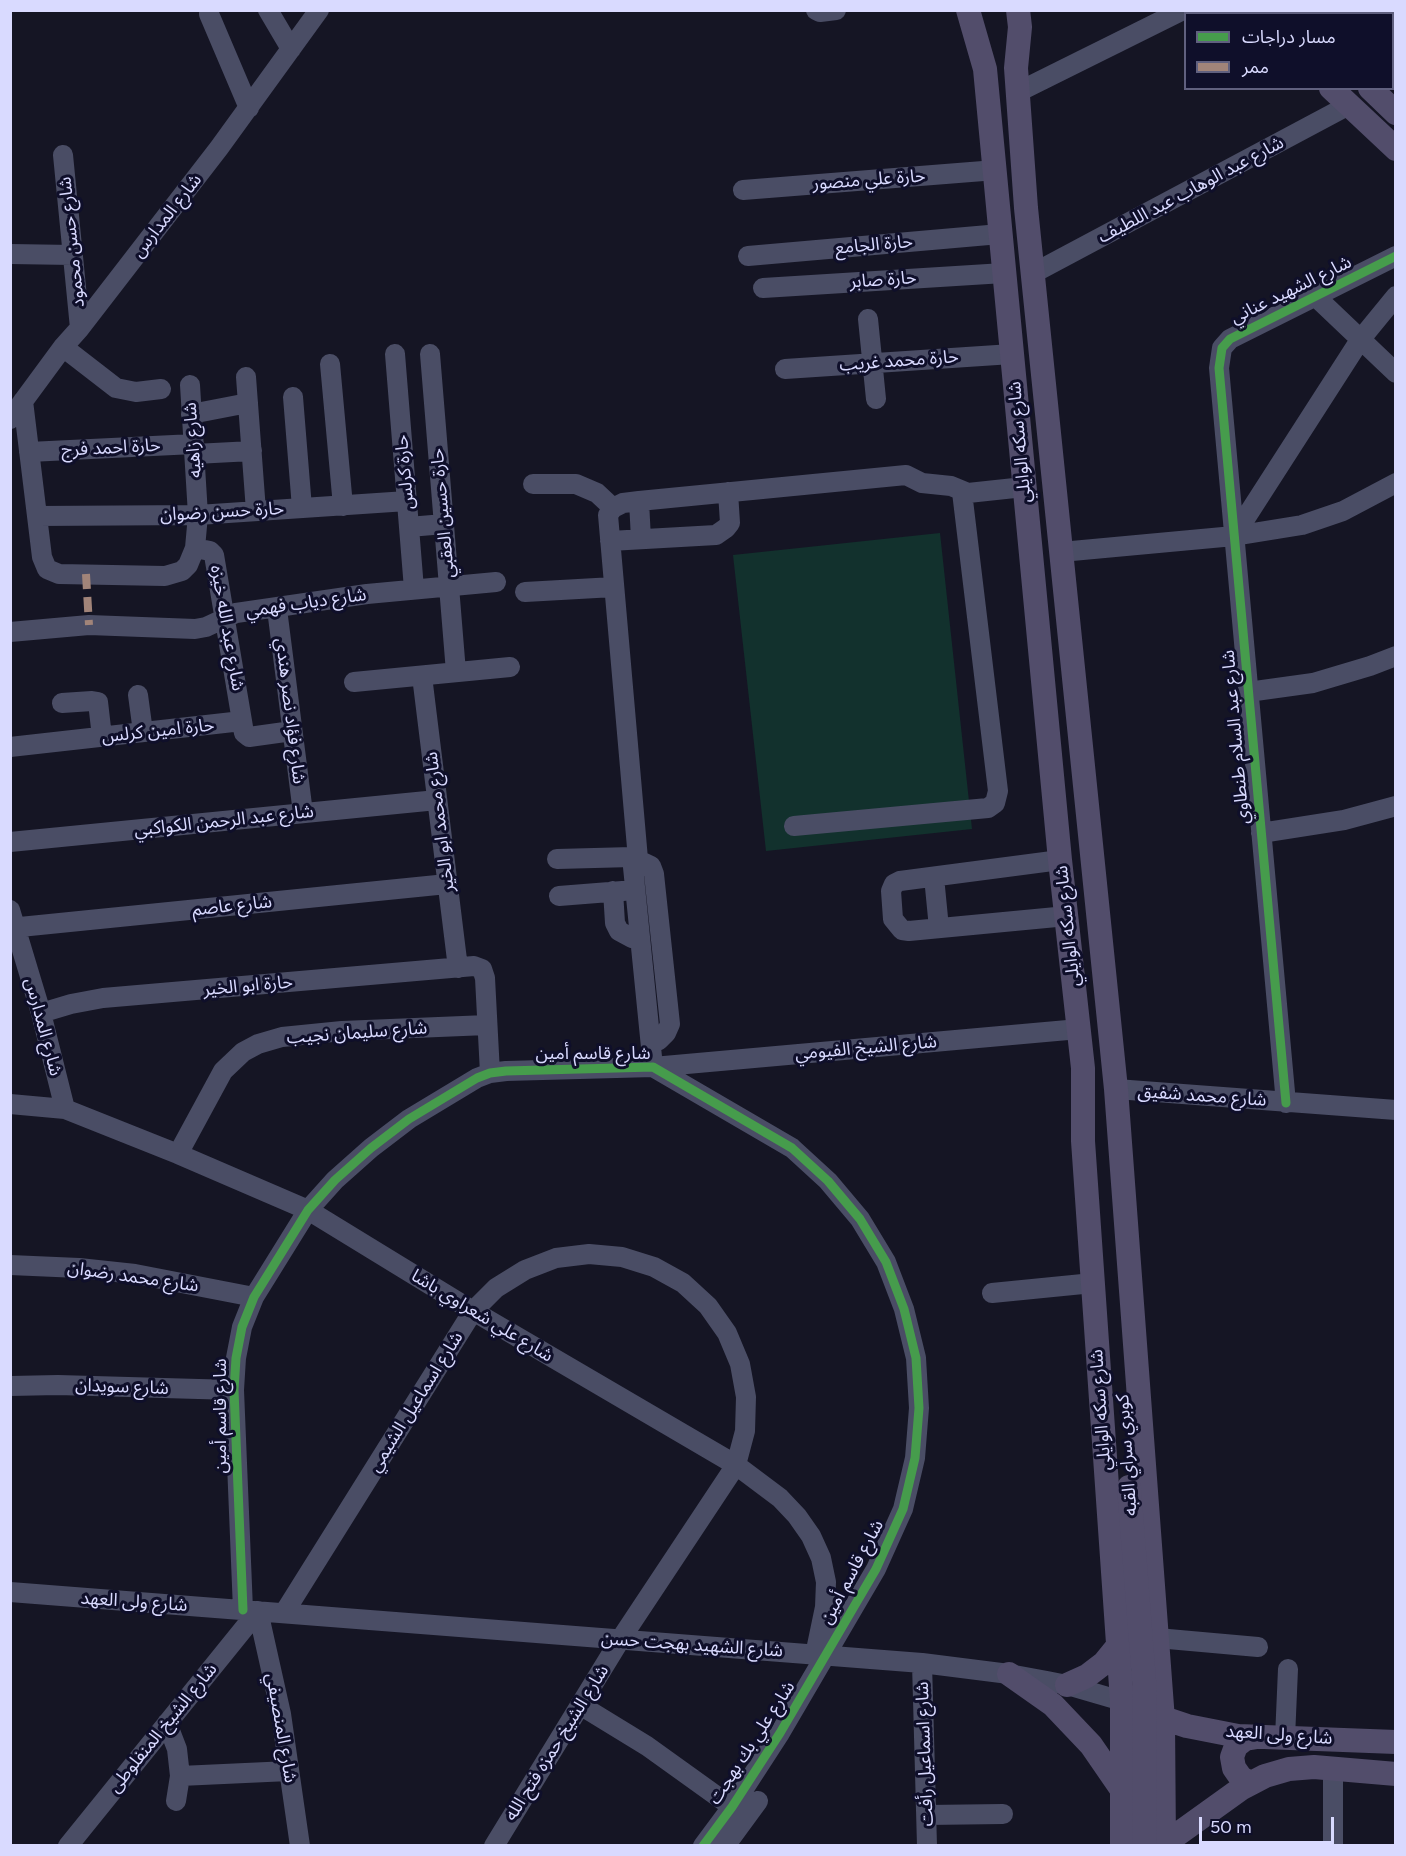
<!DOCTYPE html>
<html>
<head>
<meta charset="utf-8">
<style>
  body { margin:0 }
  #map { position:relative; width:1406px; height:1856px; overflow:hidden; background:#151524; font-family:Figtree,"Noto Sans Arabic",sans-serif }
  canvas { display:block }
  .frame { position:absolute; inset:0; border:12px solid #d9daff; pointer-events:none }
  .legend { position:absolute; left:1184px; top:12px; width:210px; height:78px; box-sizing:border-box; background:#0f0f2a; border:2px solid #60607f; margin:0; padding:8px 10px; list-style:none; font-size:18px; color:#d9daff }
  .legend li { display:flex; align-items:center; gap:12px; height:30px }
  .legend b { width:30px; border:2px solid #60607f }
  .scale { position:absolute; left:1199px; top:1817px; width:135px; height:27px; box-sizing:border-box; border:3px solid #d9daff; border-top:0; padding-left:8px; font-size:18px; line-height:21px; white-space:nowrap; color:#d9daff; -webkit-text-stroke:4px #0f0f2a; paint-order:stroke }
</style>
</head>
<body>
<div id="map">
<canvas width="1406" height="1856"></canvas>
<div class="frame"></div>
<ul class="legend">
<li><b style="height:8px;background:#469c4c"></b>مسار دراجات</li>
<li><b style="height:8px;background:#a18479"></b>ممر</li>
</ul>
<div class="scale">50 m</div>
</div>
<script>
const g = document.querySelector('canvas').getContext('2d');
g.lineJoin = 'round';
function fillPath(path, color) { g.fillStyle = color; g.fill(path, 'evenodd'); }
const poly = rows => new Path2D(rows.map(r => 'M' + r).join(''));
function strokePath(path, color, width, dash) { g.strokeStyle = color; g.lineWidth = width; g.lineCap = dash ? 'butt' : 'round'; g.setLineDash(dash || []); g.stroke(path); }
function write(font, color, halo, rows, align = 'center') {
  g.font = font + ' Figtree,"Noto Sans Arabic",sans-serif'; g.lineWidth = 6; g.setLineDash([]); g.textBaseline = 'middle'; g.strokeStyle = halo; g.fillStyle = color; for (const [text, x, y, turn = 0] of rows) {
    g.save(); g.translate(x, y); g.rotate((+turn || 0) * Math.PI / 180); g.textAlign = isNaN(turn) ? turn : align; if (halo) g.strokeText(text, 0, 0); g.fillText(text, 0, 0); g.restore();
  }
}
fillPath(poly([
  [940,533,972,829,766,851,733,555]
]), '#12312d');
strokePath(poly([
  [268,10,291,49],
  [816,10,820,12,836,10],
  [209,14,249,108],
  [1305,14,1309,10],
  [1392,63,1396,62],
  [1018,92,1183,10],
  [63,155,80,328],
  [743,190,996,170],
  [10,254,73,255],
  [748,256,1000,234],
  [1032,274,1349,105],
  [763,288,1004,273],
  [1315,296,1396,373],
  [868,319,876,399],
  [63,347,116,388,136,392,161,389],
  [395,354,414,589],
  [430,354,456,672],
  [330,364,343,506],
  [785,369,1012,354],
  [246,377,256,511],
  [293,397,302,508],
  [23,401,42,557,47,569,59,574,165,576,182,571,188,565,195,548,198,515,190,385],
  [191,414,248,403],
  [10,419,63,347,80,328,219,148,319,10],
  [29,452,194,444],
  [195,454,252,451],
  [533,484,576,484,597,493,613,508],
  [639,501,641,539],
  [37,516,198,515,407,501],
  [409,527,444,524],
  [1234,536,1360,340,1396,296],
  [610,541,716,535,726,528,730,523,728,492],
  [195,548,210,551,214,555,242,721],
  [1061,552,1234,536,1302,525,1343,511,1396,483],
  [525,592,614,587],
  [277,609,303,813],
  [10,632,89,625,195,629,206,627,236,613,367,594,496,582],
  [422,676,458,968],
  [354,682,510,667],
  [1248,692,1313,683,1370,666,1396,656],
  [138,695,143,732],
  [62,703,92,701,98,702,102,737],
  [10,747,242,721,244,733,249,737,292,731],
  [794,826,988,808,995,803,998,791,962,492],
  [1261,833,1344,820,1396,806],
  [10,842,437,800],
  [632,857,653,1067,1079,1029],
  [557,859,632,857,651,866,654,874,670,1024,666,1033,659,1040,651,1044],
  [638,859,608,515,613,508,623,503,639,501,906,475,922,483,951,486,968,493,1024,487],
  [1060,860,900,881,894,884,891,891,893,919,902,930,909,931,1067,916],
  [934,877,939,928],
  [613,891,615,923,619,931,632,938,640,940],
  [559,896,635,890],
  [10,910,41,1013,65,1109],
  [10,928,447,884],
  [41,1013,71,1004,103,998,474,966,482,969,485,978,490,1073],
  [1116,1089,1396,1110],
  [1286,1103,1219,368,1222,348,1230,339,1396,256],
  [10,1104,65,1109,178,1154,308,1210,473,1311,736,1465,780,1498,797,1516,811,1536,821,1558,826,1582,825,1607,815,1655],
  [178,1154,223,1071,243,1052,258,1044,282,1037,342,1031,487,1025],
  [10,1265,79,1268,135,1274,254,1297],
  [992,1293,1093,1283],
  [10,1386,58,1385,234,1390],
  [10,1592,922,1663,1009,1674,1047,1681,1067,1685,1122,1701],
  [243,1610,234,1390,236,1358,242,1327,254,1297,308,1210,335,1180,371,1148,409,1119,477,1078,490,1073,506,1071,653,1067,792,1148,828,1181,860,1219,886,1262,904,1309,916,1358,919,1408,915,1458,903,1509,876,1569,780,1733,732,1807,703,1846],
  [258,1611,281,1714,300,1846],
  [284,1613,473,1311,496,1288,525,1270,556,1258,589,1254,622,1257,654,1267,683,1283,708,1306,727,1333,740,1364,746,1397,745,1431,736,1465,620,1640,494,1846],
  [1157,1638,1258,1647],
  [922,1663,927,1846],
  [580,1705,647,1746,732,1807],
  [167,1723,177,1749,180,1776,176,1801],
  [1285,1738,1288,1669],
  [180,1776,289,1771],
  [927,1815,1003,1814],
  [68,1846,258,1611],
  [725,1846,758,1801],
  [1333,1846,1333,1770]
]), '#4a4d65', 20);
strokePath(poly([
  [968,10,985,69,1060,860,1083,1068,1083,1141,1122,1701,1122,1846],
  [1018,10,1020,27,1016,68,1026,208,1116,1089,1163,1720,1164,1846],
  [1247,10,1250,14],
  [1286,10,1289,14],
  [1331,88,1396,149],
  [1370,88,1396,113],
  [1009,1674,1053,1705,1091,1745,1122,1790],
  [1067,1685,1087,1676,1104,1663,1117,1647],
  [1151,1714,1187,1726,1238,1736,1396,1742],
  [1251,1783,1241,1778,1234,1768,1232,1757,1236,1746,1245,1739,1257,1737],
  [1164,1844,1242,1788,1265,1776,1289,1769,1314,1767,1396,1774]
]), '#524d6b', 24);
strokePath(poly([
  [1129,1487,1145,1693,1144,1846]
]), '#524d6b', 24);
strokePath(poly([
  [86,574,89,625]
]), '#a18479', 8, [15, 8]);
strokePath(poly([
  [1286,1103,1219,368,1222,348,1230,339,1396,256],
  [243,1610,234,1390,236,1358,242,1327,254,1297,308,1210,335,1180,371,1148,409,1119,477,1078,490,1073,506,1071,653,1067,792,1148,828,1181,860,1219,886,1262,904,1309,916,1358,919,1408,915,1458,903,1509,876,1569,780,1733,732,1807,703,1846]
]), '#469c4c', 9);
write('18px', '#d9daff', '#0f0f2a', [
  ["حارة علي منصور",869,180,-4],
  ["شارع عبد الوهاب عبد اللطيف",1191,190,-28],
  ["شارع المدارس",167,216,-52],
  ["شارع حسن محمود",72,242,-96],
  ["حارة الجامع",874,245,-5],
  ["حارة صابر",883,280,-4],
  ["شارع الشهيد عناني",1291,290,-26],
  ["حارة محمد غريب",899,361,-4],
  ["شارع زاهيه",193,440,-94],
  ["شارع سكه الوايلي",1020,442,-95],
  ["حارة احمد فرج",111,448,-3],
  ["حارة كرلس",405,472,-95],
  ["حارة حسن رضوان",222,512,-3],
  ["حارة حسين العقبي",443,513,-95],
  ["شارع دياب فهمي",306,603,-8],
  ["شارع عبد الله خيزه",227,628,80],
  ["شارع فؤاد نصر هندي",290,711,83],
  ["حارة امين كرلس",158,731,-6],
  ["شارع عبد السلام طنطاوي",1236,737,-95],
  ["شارع عبد الرحمن الكواكبي",224,821,-6],
  ["شارع محمد ابو الخير",440,822,-97],
  ["شارع عاصم",232,906,-6],
  ["شارع سكه الوايلي",1068,926,-96],
  ["حارة ابو الخير",248,986,-5],
  ["شارع المدارس",43,1027,75],
  ["شارع سليمان نجيب",357,1033,-4],
  ["شارع الشيخ الفيومي",866,1048,-5],
  ["شارع قاسم أمين",593,1054],
  ["شارع محمد شفيق",1202,1096,4],
  ["شارع محمد رضوان",133,1277,8],
  ["شارع علي شعراوي باشا",482,1316,31],
  ["شارع سويدان",122,1387,2],
  ["شارع اسماعيل الشيمي",416,1402,-58],
  ["شارع سكه الوايلي",1101,1410,-94],
  ["شارع قاسم أمين",221,1416,-90],
  ["كوبري سراي القبه",1127,1455,-94],
  ["شارع قاسم أمين",852,1572,-62],
  ["شارع ولى العهد",134,1602,4],
  ["شارع الشهيد بهجت حسن",692,1645,4],
  ["شارع الشيخ المنفلوطى",163,1728,-51],
  ["شارع المنصيفي",281,1728,80],
  ["شارع ولى العهد",1279,1735,4],
  ["شارع الشيخ حمزه فتح الله",557,1743,-58],
  ["شارع علي بك بهجت",752,1743,-57],
  ["شارع اسماعيل رأفت",925,1754,-92]
]);
</script>
</body>
</html>
